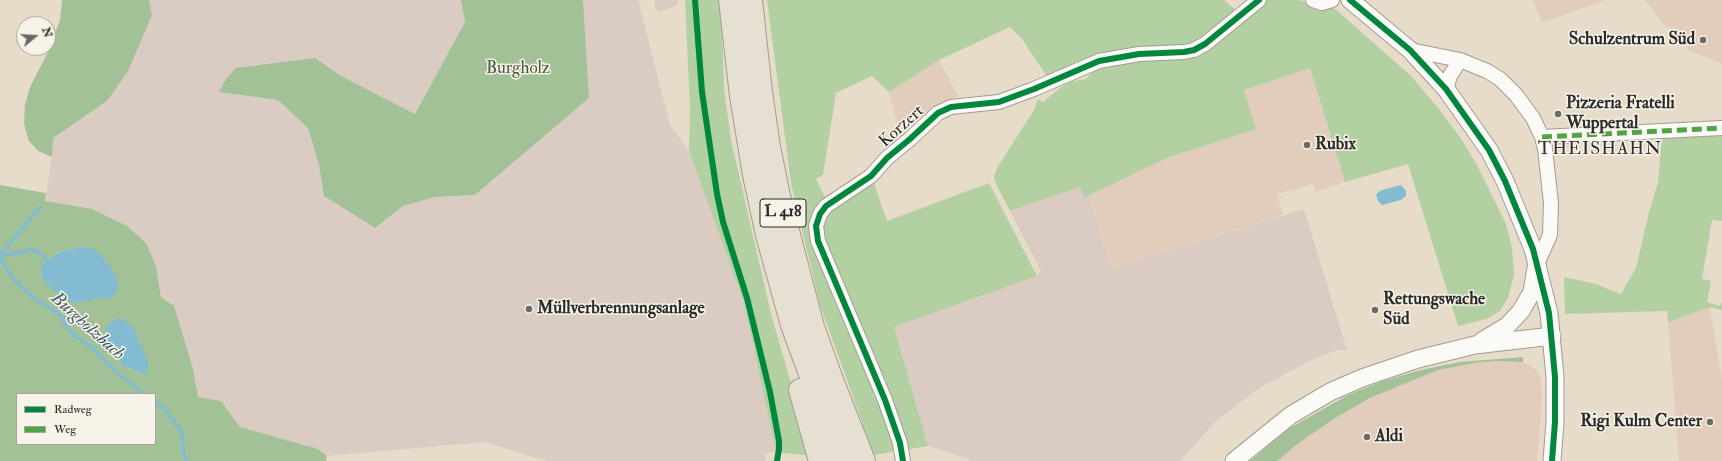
<!DOCTYPE html>
<html>
<head>
<meta charset="utf-8">
<style>
  body { margin:0 }
  #map { position:relative; width:1722px; height:461px; overflow:hidden; background:#e7dbca; font-family:"IM FELL Double Pica",serif }
  canvas { display:block }
  .legend { position:absolute; left:16px; top:393px; width:140px; height:52px; box-sizing:border-box; background:#f7f3e8; border:1px solid #a5a39c; margin:0; padding:5px 7px; list-style:none; font-size:12px; color:#2b2b2b }
  .legend li { display:flex; align-items:center; gap:8px; height:20px }
  .legend b { width:20px; border:1px solid #a5a39c }
  .north { position:absolute; left:16px; top:16px; width:40px; height:40px; box-sizing:border-box; background:#f7f3e8; border:1px solid #a5a39c; border-radius:50%; rotate:72deg; font-size:11px; font-weight:700; line-height:16px; text-align:center; color:#2b2b2b }
  .north::after { content:''; display:block; margin:auto; width:14px; height:18px; background:#6d6963; clip-path:polygon(50% 0,100% 100%,50% 72%,0 100%) }
</style>
</head>
<body>
<div id="map">
<canvas width="1722" height="461"></canvas>
<ul class="legend">
<li><b style="height:5px;background:#00873e"></b>Radweg</li>
<li><b style="height:5px;background:#51a443"></b>Weg</li>
</ul>
<div class="north">N</div>
</div>
<script>
const g = document.querySelector('canvas').getContext('2d');
g.lineJoin = 'round';
function fillPath(path, color) { g.fillStyle = color; g.fill(path, 'evenodd'); }
const poly = rows => new Path2D(rows.map(r => 'M' + r).join(''));
function strokePath(path, color, width, dash) { g.strokeStyle = color; g.lineWidth = width; g.lineCap = dash ? 'butt' : 'round'; g.setLineDash(dash || []); g.stroke(path); }
function write(font, color, halo, rows, align = 'center') {
  g.font = font + ' "IM FELL Double Pica",serif'; g.lineWidth = 3; g.setLineDash([]); g.textBaseline = 'middle'; g.strokeStyle = halo; g.fillStyle = color; for (const [text, x, y, turn = 0] of rows) {
    g.save(); g.translate(x, y); g.rotate((+turn || 0) * Math.PI / 180); g.textAlign = isNaN(turn) ? turn : align; if (halo) g.strokeText(text, 0, 0); g.fillText(text, 0, 0); g.restore();
  }
}
fillPath(poly([
  [1533,0,1605,0,1542,23],
  [1645,0,1722,0,1722,64,1688,50,1681,31,1664,25],
  [939,60,958,96,911,121,903,119,897,122,889,92],
  [1310,68,1345,182,1315,192,1313,184,1277,194,1283,215,1111,268,1089,196,1167,158,1256,129,1244,90],
  [1710,307,1722,379,1722,461,1679,461,1668,322],
  [1503,361,1523,362,1530,365,1537,371,1541,379,1542,399,1537,461,1277,461,1300,442,1337,417,1370,398,1438,370,1480,362]
]), '#e2cdbc');
fillPath(poly([
  [149,0,461,0,465,22,415,114,341,76,315,58,219,92,278,100,308,128,319,165,324,196,375,228,403,206,435,197,475,195,589,98,583,0,638,0,670,125,689,151,744,303,776,452,765,453,765,461,547,461,484,442,327,456,318,449,240,427,221,401,198,397,193,368,161,297,156,266,45,201,52,157,53,138,107,101,152,15],
  [654,0,678,0,678,5,659,12,656,9],
  [1080,187,1084,198,1089,196,1111,268,1304,209,1347,350,1337,350,1307,362,1256,390,1216,421,1180,461,971,461,966,458,928,446,894,327,1037,276,1041,271,1010,211]
]), '#daccc2');
fillPath(poly([
  [685,0,721,0,724,88,731,140,771,314,812,456,776,452,744,303,689,151,690,108],
  [767,0,1224,0,1238,12,1195,46,1048,78,1022,39,1010,27,939,60,889,92,872,76,836,93,823,175,816,179,830,207,873,180,887,221,989,183,1037,276,894,327,928,446,874,455,820,305,791,183],
  [1266,0,1299,0,1327,10,1333,7,1411,76,1438,108,1462,140,1477,165,1506,224,1512,248,1514,274,1508,298,1500,311,1486,319,1458,326,1408,164,1345,182,1310,68,1244,90,1256,129,1167,158,1084,198,1080,187,1010,211,996,184,994,176,997,168,1034,110,1038,99,1043,102,1060,88,1070,82,1086,79,1095,69,1114,62,1171,57],
  [1722,132,1722,221,1712,220,1702,279,1711,281,1707,302,1720,306,1722,302,1722,310,1710,307,1668,322,1667,311,1565,314,1564,277,1596,284,1621,294,1636,268,1649,212,1658,183,1662,136]
]), '#b2d0a1');
fillPath(poly([
  [62,0,149,0,152,15,128,71,107,101,53,138,52,157,38,151,29,141,24,124,25,105,30,87,50,48,60,20],
  [461,0,583,0,589,98,475,195,435,197,403,206,375,228,324,196,319,165,308,128,278,100,219,92,226,79,236,68,315,58,341,76,415,114,465,22],
  [0,185,46,193,45,201,92,209,127,226,146,243,156,266,161,297,174,306,193,369,198,397,221,401,240,427,318,449,327,456,326,461,0,461],
  [91,247,42,265,57,253,75,248],
  [110,352,144,375,121,365,120,360],
  [17,394,155,394,155,444,17,444],
  [1523,357,1523,362,1503,361,1480,362,1438,370,1370,398,1337,417,1300,442,1277,461,1250,461,1290,428,1348,395,1383,381,1421,370,1460,362]
]), '#a3c197');
fillPath(poly([
  [1401,185,1406,191,1406,196,1401,200,1382,205,1378,201,1376,194,1382,190],
  [91,247,101,255,115,274,118,286,115,295,108,299,100,298,76,303,71,302,58,295,45,281,42,276,41,269,42,265,57,253,75,248],
  [120,318,133,327,148,361,148,367,145,375,121,365,120,360,110,352,106,344,105,333,107,326,114,320]
]), '#83bcd2');
strokePath(poly([
  [0,256,40,207],
  [0,257,31,250,38,252,47,260],
  [0,259,15,281,34,298,59,314,71,333,93,348,113,369,144,394],
  [155,402,164,408,181,431,183,441,183,453,187,461]
]), '#83bcd2', 3.5);
const minor = poly([
  [1313,0,1322,3,1332,0],
  [1410,50,1460,60,1487,71,1500,79,1516,95,1533,118,1542,137,1545,149,1551,203,1550,235,1537,264],
  [1446,89,1450,76,1460,60],
  [1542,137,1722,128],
  [903,461,900,443,885,400,818,241,816,226,820,214,826,206,871,176,887,158,910,139,938,113,951,107,999,102,1034,89,1099,61,1139,54,1184,52,1194,50,1205,44,1259,0]
]);
const tertiary = poly([
  [1350,0,1410,50,1446,89,1489,150,1505,181,1533,249,1549,313,1555,377,1555,422,1552,461],
  [1482,341,1507,326,1521,311,1532,292,1536,268],
  [1234,461,1291,415,1330,392,1362,378,1418,359,1475,345,1552,336]
]);
const trunk = poly([
  [730,0,741,96,754,175,767,235,792,325,842,461],
  [751,0,761,92,769,147,779,196,813,327,832,380,864,461],
  [800,390,820,461]
]);
strokePath(minor, '#a39c92', 16);
strokePath(tertiary, '#a39c92', 19);
strokePath(trunk, '#a39c92', 24);
strokePath(minor, '#fbfaf7', 14);
strokePath(tertiary, '#fbfaf7', 17);
strokePath(trunk, '#e6e0d2', 22);
strokePath(poly([
  [1542,137,1722,128]
]), '#51a443', 5, [10, 5]);
strokePath(poly([
  [695,0,702,92,717,194,723,222,747,298,770,392,779,441,779,449,777,461],
  [1350,0,1410,50,1446,89,1489,150,1505,181,1533,249,1549,313,1555,377,1555,422,1552,461],
  [903,461,900,443,885,400,818,241,816,226,820,214,826,206,871,176,887,158,910,139,938,113,951,107,999,102,1034,89,1099,61,1139,54,1184,52,1194,50,1205,44,1259,0]
]), '#00873e', 6);
for (const [x, y, r, color] of [
  [1703,40,4,"#6d6963"],
  [1558,114,4,"#6d6963"],
  [1307,145,4,"#6d6963"],
  [529,309,4,"#6d6963"],
  [1375,310,4,"#6d6963"],
  [1710,422,4,"#6d6963"],
  [1367,437,4,"#6d6963"]
]) { const dot = new Path2D(); dot.arc(x, y, r, 0, 2 * Math.PI); g.fillStyle = color; g.fill(dot); strokePath(dot, '#f7f3e8', 1.5); }
for (const [x, y, w] of [
  [783,213,46]
]) { const box = new Path2D(); box.roundRect(x - w / 2, y - 14, w, 28, 3); g.fillStyle = '#f7f3e8'; g.fill(box); strokePath(box, '#2b2b2b', 1); }
write('bold 16px', '#2b2b2b', null, [
  ["L 418",783,213]
]);
write('bold 17px', '#2b2b2b', '#f7f3e8', [
  ["Schulzentrum Süd",1695,40,"right"],
  ["Pizzeria Fratelli",1566,104],
  ["Wuppertal",1566,124],
  ["Rubix",1315,145],
  ["Rettungswache",1383,300],
  ["Süd",1383,320],
  ["Müllverbrennungsanlage",537,309],
  ["Rigi Kulm Center",1702,422,"right"],
  ["Aldi",1375,437]
], 'left');
write('17px', '#465a44', '#f7f3e8', [
  ["Burgholz",518,69]
]);
write('17px', '#2b2b2b', '#f7f3e8', [
  ["Korzert",902,127,-42]
]);
g.letterSpacing = '1px';
write('18px', '#2b2b2b', '#f7f3e8', [
  ["THEISHAHN",1600,150]
]);
g.letterSpacing = '0px';
write('italic 18px', '#3b5966', '#f7f3e8', [
  ["Burgholzbach",87,327,42]
]);
</script>
</body>
</html>
